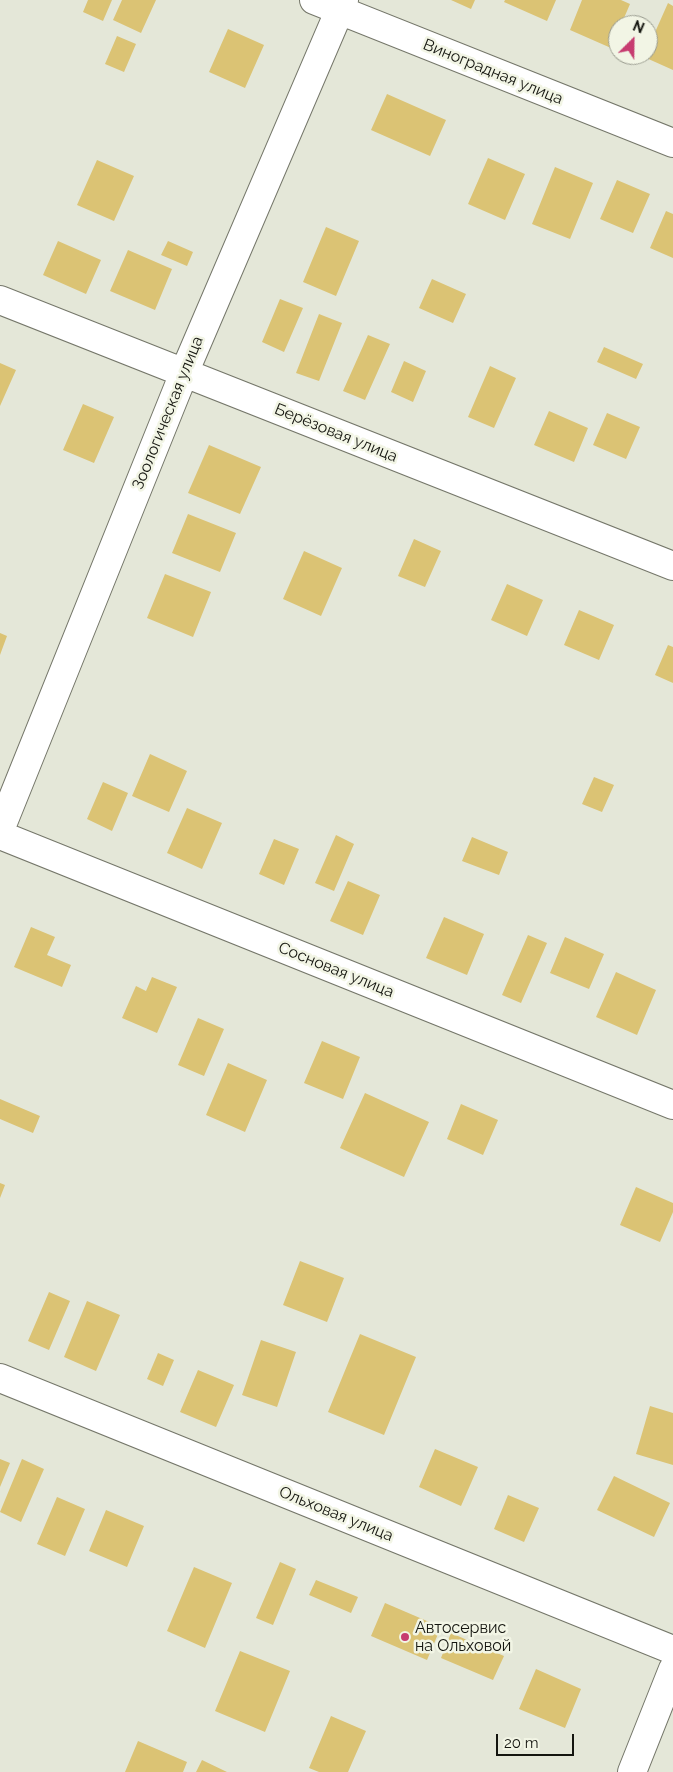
<!DOCTYPE html>
<html>
<head>
<meta charset="utf-8">
<style>
  body { margin:0 }
  #map { position:relative; width:673px; height:1772px; overflow:hidden; background:#e4e7d8; font-family:Raleway,sans-serif }
  canvas { display:block }
  .north { position:absolute; left:608px; top:15px; width:50px; height:50px; box-sizing:border-box; background:#f2f5e5; border:1px solid #999b8f; border-radius:50%; rotate:23deg; font-size:14px; font-weight:700; line-height:20px; text-align:center; color:#14150f }
  .north::after { content:''; display:block; margin:auto; width:18px; height:22px; background:#c73c70; clip-path:polygon(50% 0,100% 100%,50% 72%,0 100%) }
  .scale { position:absolute; left:496px; top:1734px; width:78px; height:22px; box-sizing:border-box; border:2px solid #14150f; border-top:0; padding-left:6px; font-size:15px; line-height:18px; white-space:nowrap; color:#14150f; -webkit-text-stroke:4px #f2f5e5; paint-order:stroke }
</style>
</head>
<body>
<div id="map">
<canvas width="673" height="1772"></canvas>
<div class="north">N</div>
<div class="scale">20 m</div>
</div>
<script>
const g = document.querySelector('canvas').getContext('2d');
g.lineJoin = 'round';
function fillPath(path, color) { g.fillStyle = color; g.fill(path, 'evenodd'); }
const poly = rows => new Path2D(rows.map(r => 'M' + r).join(''));
function strokePath(path, color, width, dash) { g.strokeStyle = color; g.lineWidth = width; g.lineCap = dash ? 'butt' : 'round'; g.setLineDash(dash || []); g.stroke(path); }
function write(font, color, halo, rows, align = 'center') {
  g.font = font + ' Raleway,sans-serif'; g.lineWidth = 5; g.setLineDash([]); g.textBaseline = 'middle'; g.strokeStyle = halo; g.fillStyle = color; for (const [text, x, y, turn = 0] of rows) {
    g.save(); g.translate(x, y); g.rotate((+turn || 0) * Math.PI / 180); g.textAlign = isNaN(turn) ? turn : align; if (halo) g.strokeText(text, 0, 0); g.fillText(text, 0, 0); g.restore();
  }
}
fillPath(poly([
  [88,0,112,0,103,21,83,12],
  [122,0,156,0,141,33,113,20],
  [451,0,475,0,471,9],
  [505,0,556,0,547,21,504,2],
  [582,0,621,0,630,4,621,25,618,25,618,32,611,48,570,30],
  [668,3,673,6,673,70,644,57,645,55,648,55,648,48],
  [228,29,264,45,245,88,209,72],
  [117,36,136,44,124,72,105,64],
  [387,94,446,120,430,156,371,130],
  [488,158,525,174,505,220,468,204],
  [97,160,134,176,114,221,77,205],
  [555,167,593,183,570,239,532,224],
  [617,180,650,194,633,233,600,219],
  [666,211,673,214,673,258,650,248],
  [326,227,359,241,336,296,303,282],
  [58,241,101,260,86,294,43,275],
  [168,241,193,252,187,266,161,255],
  [128,250,172,269,155,310,110,291],
  [432,279,466,294,453,323,419,308],
  [280,299,303,308,284,352,262,342],
  [319,314,342,323,319,381,296,373],
  [368,335,390,344,365,400,343,391],
  [604,347,643,364,636,379,597,362],
  [404,361,426,371,413,402,391,392],
  [0,363,16,370,0,406],
  [490,366,516,378,494,428,468,417],
  [83,404,114,417,94,463,63,450],
  [549,411,588,428,574,462,534,445],
  [607,413,640,427,626,459,593,445],
  [209,445,261,467,240,514,188,493],
  [188,514,236,533,220,572,172,553],
  [414,539,441,551,425,587,398,576],
  [304,551,342,568,321,616,283,599],
  [165,574,211,592,193,637,147,618],
  [507,584,543,600,527,636,491,620],
  [579,610,614,625,599,660,564,645],
  [0,633,7,636,0,655],
  [668,645,673,647,673,683,655,675],
  [150,754,187,771,169,812,132,796],
  [594,777,614,785,602,812,582,804],
  [103,782,128,793,112,831,87,819],
  [187,808,222,823,202,869,167,853],
  [336,835,354,844,334,891,315,883],
  [472,837,508,852,499,875,462,861],
  [274,839,299,849,284,885,259,874],
  [348,881,380,895,363,935,330,921],
  [444,917,484,934,467,975,426,958],
  [31,927,55,937,47,955,71,965,62,987,14,967],
  [528,935,547,943,521,1003,502,995],
  [565,937,604,954,589,989,550,973],
  [616,972,656,990,637,1035,596,1017],
  [152,977,177,987,157,1033,122,1018,136,986,146,991],
  [198,1018,224,1029,204,1076,178,1065],
  [322,1041,360,1057,343,1099,304,1083],
  [228,1063,267,1080,245,1132,206,1115],
  [365,1093,429,1122,404,1177,340,1148],
  [0,1099,40,1116,33,1133,0,1119],
  [461,1104,498,1120,483,1155,447,1139],
  [0,1183,5,1185,0,1198],
  [636,1187,673,1203,673,1212,660,1242,620,1225],
  [300,1261,344,1278,327,1322,283,1305],
  [49,1292,70,1301,49,1350,28,1341],
  [87,1301,120,1315,96,1371,64,1357],
  [360,1334,416,1357,384,1435,328,1412],
  [261,1340,296,1352,277,1407,242,1395],
  [158,1353,174,1360,163,1386,147,1379],
  [198,1370,234,1385,216,1427,180,1412],
  [650,1406,673,1413,673,1465,636,1454],
  [435,1449,478,1467,461,1506,419,1487],
  [0,1459,10,1463,0,1487],
  [22,1459,44,1469,21,1522,0,1512],
  [614,1476,670,1503,654,1537,597,1510],
  [508,1495,539,1508,524,1542,494,1529],
  [57,1497,85,1509,65,1556,37,1544],
  [106,1510,144,1526,127,1567,89,1551],
  [280,1562,296,1569,273,1625,256,1618],
  [194,1567,232,1583,205,1648,167,1631],
  [316,1580,358,1597,351,1613,309,1595],
  [385,1603,441,1627,427,1660,371,1636],
  [451,1633,504,1656,493,1680,441,1658],
  [240,1651,290,1671,265,1732,215,1711],
  [536,1669,581,1689,565,1728,519,1709],
  [331,1716,366,1731,348,1772,319,1772,309,1768],
  [138,1741,187,1762,183,1772,125,1772],
  [202,1760,227,1772,196,1772]
]), '#dbc374');
const minor = poly([
  [314,0,673,143],
  [0,300,673,566],
  [0,830,184,373,344,0],
  [0,835,673,1105],
  [0,1378,673,1650],
  [632,1772,673,1669]
]);
strokePath(minor, '#75776a', 30);
strokePath(minor, '#fff', 28);
for (const [x, y, r, color] of [
  [405,1637,5,"#c73c70"]
]) { const dot = new Path2D(); dot.arc(x, y, r, 0, 2 * Math.PI); g.fillStyle = color; g.fill(dot); strokePath(dot, '#f2f5e5', 2); }
write('16px', '#14150f', '#f2f5e5', [
  ["Виноградная улица",493,72,22],
  ["Зоологическая улица",168,413,-68],
  ["Берёзовая улица",336,433,22],
  ["Сосновая улица",336,970,22],
  ["Ольховая улица",336,1514,22]
]);
write('16px', '#14150f', '#f2f5e5', [
  ["Автосервис",415,1628],
  ["на Ольховой",415,1646]
], 'left');
</script>
</body>
</html>
